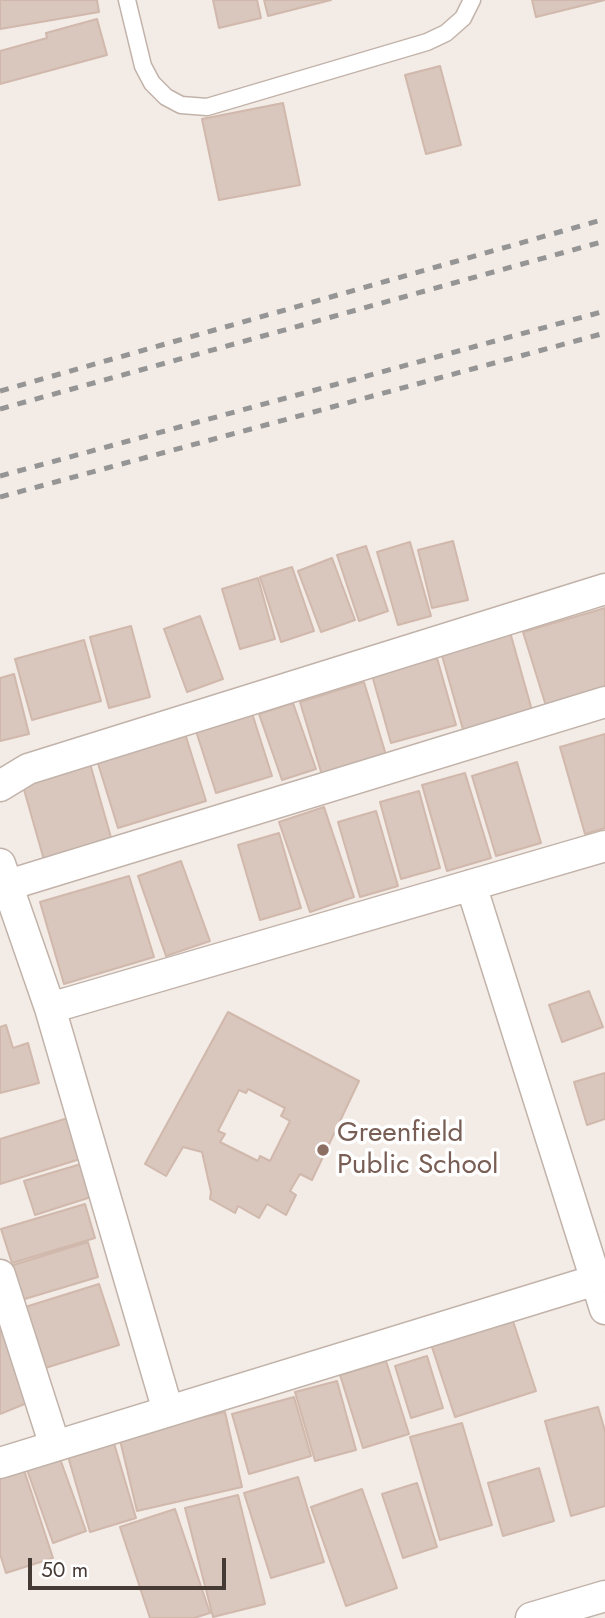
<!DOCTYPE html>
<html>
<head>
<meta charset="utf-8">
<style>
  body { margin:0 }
  #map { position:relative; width:605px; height:1618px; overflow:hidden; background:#f3ebe5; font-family:Jost,sans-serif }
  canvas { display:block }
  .scale { position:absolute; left:28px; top:1558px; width:198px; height:32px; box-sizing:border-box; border:4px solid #463a34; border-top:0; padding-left:9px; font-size:21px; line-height:24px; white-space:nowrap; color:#463a34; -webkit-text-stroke:5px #fff; paint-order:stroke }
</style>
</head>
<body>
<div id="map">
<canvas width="605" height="1618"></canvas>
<div class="scale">50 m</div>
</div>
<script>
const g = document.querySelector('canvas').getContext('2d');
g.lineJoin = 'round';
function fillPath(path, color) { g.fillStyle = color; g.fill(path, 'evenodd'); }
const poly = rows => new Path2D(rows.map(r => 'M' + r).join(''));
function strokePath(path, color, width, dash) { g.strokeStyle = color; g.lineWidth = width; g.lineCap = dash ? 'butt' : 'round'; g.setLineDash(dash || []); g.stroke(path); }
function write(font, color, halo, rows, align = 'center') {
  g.font = font + ' Jost,sans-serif'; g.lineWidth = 7; g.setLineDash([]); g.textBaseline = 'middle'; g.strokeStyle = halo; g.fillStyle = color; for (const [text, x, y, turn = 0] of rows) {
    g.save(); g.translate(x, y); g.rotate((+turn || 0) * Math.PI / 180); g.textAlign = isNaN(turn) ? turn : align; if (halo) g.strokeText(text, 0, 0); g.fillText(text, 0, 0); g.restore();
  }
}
const building = poly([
  [0,0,97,0,99,12,0,29,0,0],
  [213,0,257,0,261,18,219,28,213,0],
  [264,0,331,0,268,16,264,0],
  [532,0,605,0,536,17,532,0],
  [97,19,107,55,0,84,0,51,47,38,46,33,97,19],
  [440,66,461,145,426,154,405,75,440,66],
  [283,103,300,185,219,200,202,119,283,103],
  [453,541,468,600,432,608,418,550,453,541],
  [410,542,431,616,398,625,377,552,410,542],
  [366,546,388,611,359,621,337,555,366,546],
  [332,558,355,620,321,632,298,571,332,558],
  [292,567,314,631,281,642,260,577,292,567],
  [258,578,275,639,240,649,222,589,258,578],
  [605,608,605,688,546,706,523,632,605,608],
  [200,616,223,679,187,692,164,629,200,616],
  [131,626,150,697,109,708,90,637,131,626],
  [510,632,533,714,464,733,441,652,510,632],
  [84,640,101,701,32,720,15,659,84,640],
  [437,658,456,725,391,743,372,675,437,658],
  [14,674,29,734,0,741,0,678,14,674],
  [364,682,386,755,322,775,300,702,364,682],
  [293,703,316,769,282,780,259,714,293,703],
  [251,710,272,776,216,793,195,728,251,710],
  [183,727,206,801,118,828,95,754,183,727],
  [605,734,605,828,585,834,560,747,605,734],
  [89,760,114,848,46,867,21,779,89,760],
  [517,762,541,843,496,856,472,776,517,762],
  [465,773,491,858,447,871,422,785,465,773],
  [419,791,440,868,401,879,380,802,419,791],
  [324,807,354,897,310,912,279,822,324,807],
  [376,811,398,886,360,897,338,822,376,811],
  [279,833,301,908,260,920,238,845,279,833],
  [181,861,210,941,166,956,138,876,181,861],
  [129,876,154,957,64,984,40,902,129,876],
  [589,991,603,1027,562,1042,549,1005,589,991],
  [228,1012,359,1081,312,1180,300,1174,290,1191,296,1195,286,1215,267,1204,259,1218,238,1206,235,1213,210,1199,211,1192,202,1152,183,1147,166,1176,145,1164,228,1012],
  [248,1089,285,1108,281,1116,290,1121,270,1161,260,1156,258,1161,220,1142,225,1134,218,1131,239,1090,246,1093,248,1089],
  [6,1025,13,1048,28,1043,39,1083,0,1093,0,1027,6,1025],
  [605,1073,605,1119,587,1125,574,1082,605,1073],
  [68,1118,80,1159,0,1184,0,1139,68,1118],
  [81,1164,91,1197,35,1215,24,1181,81,1164],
  [85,1204,95,1238,12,1263,1,1229,85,1204],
  [88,1242,98,1277,18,1301,7,1267,88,1242],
  [99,1284,119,1345,42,1369,22,1308,99,1284],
  [511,1315,536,1391,455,1417,430,1341,511,1315],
  [0,1322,32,1401,0,1414,0,1322],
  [427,1356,443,1408,411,1418,395,1366,427,1356],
  [386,1361,409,1434,363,1448,340,1375,386,1361],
  [337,1381,356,1450,315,1461,295,1392,337,1381],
  [294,1397,311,1456,249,1474,232,1414,294,1397],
  [598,1407,605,1431,605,1506,571,1516,545,1421,598,1407],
  [225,1412,242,1487,137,1511,119,1436,225,1412],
  [462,1423,492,1525,440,1540,410,1437,462,1423],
  [111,1433,136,1518,90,1532,65,1446,111,1433],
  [58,1453,86,1531,53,1543,25,1464,58,1453],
  [539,1468,554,1521,503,1536,488,1483,539,1468],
  [24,1470,53,1558,6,1573,0,1554,0,1478,24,1470],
  [298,1477,324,1562,271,1578,244,1493,298,1477],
  [417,1483,437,1547,403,1558,382,1494,417,1483],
  [362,1489,397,1588,346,1606,311,1507,362,1489],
  [238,1495,265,1604,213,1617,185,1508,238,1495],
  [175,1509,210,1613,194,1618,150,1618,120,1527,175,1509]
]);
fillPath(building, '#d9c6bc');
strokePath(building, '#d1b8ac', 2);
const lane = poly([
  [127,0,143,66,152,83,166,97,181,105,207,107,427,42,446,33,463,18,472,0]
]);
const street = poly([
  [0,786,28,769,605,589],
  [0,864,50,1008,168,1411],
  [471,885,605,1309],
  [5,886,605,702],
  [50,1008,605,846],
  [0,1275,55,1446],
  [0,1463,596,1280],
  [531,1618,605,1596]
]);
strokePath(lane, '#c2b3aa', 19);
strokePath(street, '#c2b3aa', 33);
strokePath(lane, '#fff', 16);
strokePath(street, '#fff', 30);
strokePath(poly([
  [0,391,605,219],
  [0,409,605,241],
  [0,476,605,311],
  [0,497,605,333]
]), '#959595', 5, [9, 9]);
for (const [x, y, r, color] of [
  [323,1150,7,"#8d6e63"]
]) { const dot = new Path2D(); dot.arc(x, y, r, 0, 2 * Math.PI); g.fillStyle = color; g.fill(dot); strokePath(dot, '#fff', 2.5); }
write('28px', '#785e54', '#fff', [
  ["Greenfield",337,1134],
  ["Public School",337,1166]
], 'left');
</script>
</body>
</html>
